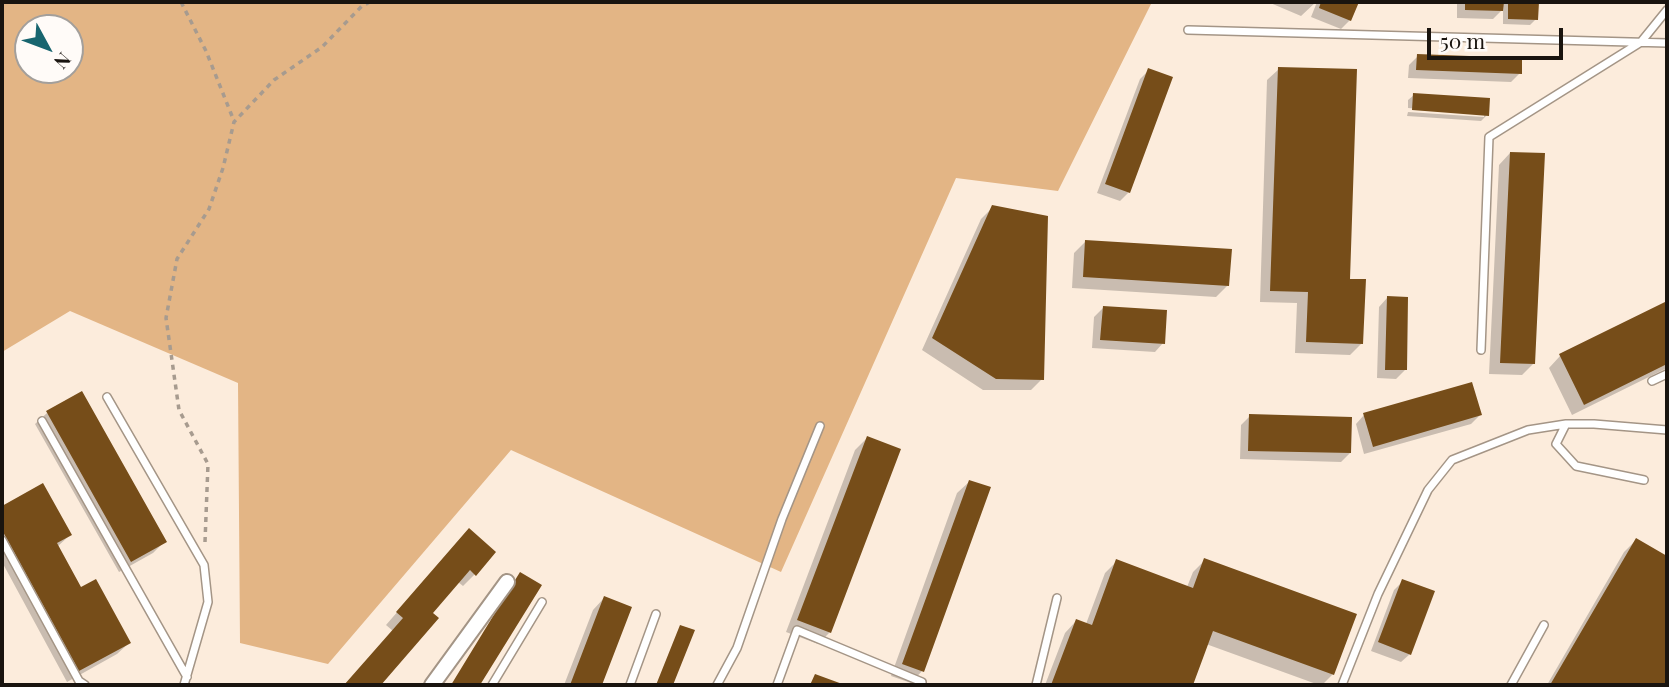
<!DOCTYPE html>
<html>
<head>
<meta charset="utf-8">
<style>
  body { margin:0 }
  #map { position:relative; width:1669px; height:687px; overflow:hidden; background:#fcecdc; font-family:"Playfair Display",serif }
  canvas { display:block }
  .frame { position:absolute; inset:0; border:4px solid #19140f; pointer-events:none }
  .north { position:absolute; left:14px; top:14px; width:70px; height:70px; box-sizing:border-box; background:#fffbf8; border:2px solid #a39f9b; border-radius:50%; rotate:131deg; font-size:19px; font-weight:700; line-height:28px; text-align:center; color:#19140f }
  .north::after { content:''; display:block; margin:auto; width:24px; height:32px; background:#18656f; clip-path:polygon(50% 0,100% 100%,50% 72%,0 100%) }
  .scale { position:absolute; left:1427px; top:28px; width:136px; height:32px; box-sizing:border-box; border:4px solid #19140f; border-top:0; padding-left:9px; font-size:21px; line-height:24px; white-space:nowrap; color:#19140f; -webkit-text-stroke:5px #fffbf8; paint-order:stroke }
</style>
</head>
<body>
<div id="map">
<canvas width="1669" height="687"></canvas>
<div class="frame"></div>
<div class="north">N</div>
<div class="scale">50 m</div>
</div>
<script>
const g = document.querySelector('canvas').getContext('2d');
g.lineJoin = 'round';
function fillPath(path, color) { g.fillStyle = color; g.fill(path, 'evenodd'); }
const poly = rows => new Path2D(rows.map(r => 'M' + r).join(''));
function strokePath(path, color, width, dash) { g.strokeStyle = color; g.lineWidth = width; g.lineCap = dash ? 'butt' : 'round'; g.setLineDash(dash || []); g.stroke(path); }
fillPath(poly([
  [2,2,1152,2,1058,191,956,178,781,572,511,450,328,664,240,643,238,383,70,311,2,352],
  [28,28,70,28,70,70,28,70]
]), '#e3b585');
fillPath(poly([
  [1268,2,1316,2,1301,16],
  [1317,2,1357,2,1350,20,1341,29,1311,17],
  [1457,2,1537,2,1536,19,1530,25,1503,24,1503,9,1493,19,1457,18],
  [1418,56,1520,73,1511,82,1408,78,1409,65],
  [1279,69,1348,281,1362,343,1350,355,1295,353,1297,303,1260,302,1267,80],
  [1149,70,1129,192,1120,201,1097,193,1140,79],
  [1414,95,1488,100,1487,115,1481,121,1407,116,1408,112,1484,117,1484,114,1408,108,1408,100],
  [1510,153,1534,363,1522,375,1489,374,1499,165],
  [993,207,1042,379,1031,390,983,390,922,350,981,219],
  [1086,241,1228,285,1216,297,1072,288,1074,253],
  [1387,298,1405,370,1396,379,1377,378,1379,307],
  [1667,303,1667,368,1572,415,1549,368,1560,356],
  [1103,308,1163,343,1155,352,1092,348,1094,317],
  [47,413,165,541,153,553,119,572,35,424],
  [1364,415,1480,415,1471,424,1364,454,1356,424],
  [1250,416,1350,453,1341,462,1240,459,1241,425],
  [867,438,830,632,818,644,786,632,855,450],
  [969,482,922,671,911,683,891,676,957,493],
  [42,486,70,535,57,547,80,590,129,643,117,654,67,682,2,562,2,508],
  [1636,540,1667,558,1667,685,1547,685,1624,552],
  [458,542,475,574,463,586,458,582,430,613,436,619,378,685,345,685,393,631,386,625],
  [1205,560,1333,674,1322,685,1319,685,1206,644,1191,685,1045,685,1065,633,1076,621,1086,624,1105,573,1116,562,1187,587,1193,572],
  [1403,581,1410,654,1401,662,1371,651,1394,590],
  [604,598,630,608,600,685,564,685,593,610]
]), '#0003');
fillPath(poly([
  [1321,2,1359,2,1351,21,1319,8],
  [1465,2,1504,2,1503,11,1465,10],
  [1508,2,1539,2,1538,20,1508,19],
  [1417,54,1522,58,1522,74,1416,70],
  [1278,67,1357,69,1350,279,1366,279,1363,344,1306,342,1308,292,1270,291],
  [1148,68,1173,77,1130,193,1105,184],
  [1413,93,1490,98,1489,116,1412,110],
  [1510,152,1545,153,1535,364,1500,363],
  [992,205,1048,216,1044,380,996,379,932,338],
  [1085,240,1232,249,1229,286,1083,277],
  [1387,296,1408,297,1407,370,1385,370],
  [1667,301,1667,364,1584,405,1559,354],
  [1103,306,1167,310,1165,344,1100,340],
  [1472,382,1482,415,1373,447,1363,413],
  [82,391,167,542,131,562,46,411],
  [1249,414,1352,417,1351,453,1248,451],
  [867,436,901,449,831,633,797,620],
  [969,480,991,487,924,672,902,664],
  [43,483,72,535,57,543,81,587,96,579,131,643,79,671,2,530,2,506],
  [469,528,496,552,476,576,470,570,433,613,439,618,381,685,344,685,403,618,396,612],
  [1636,538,1667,556,1667,685,1550,685],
  [1204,558,1357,614,1334,675,1213,631,1193,685,1051,685,1076,619,1092,625,1116,559,1193,588],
  [520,572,542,585,480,685,451,685],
  [1402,579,1435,591,1411,655,1378,642],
  [604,596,632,607,602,685,570,685],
  [680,625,695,630,673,685,656,685],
  [815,674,845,685,810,685]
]), '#764d19');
const lane = poly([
  [1188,30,1667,43],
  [1481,350,1489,137,1641,42,1667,10],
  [1652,381,1667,374],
  [107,397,204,565,208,602,184,685],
  [42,421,187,677],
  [1644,480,1576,466,1556,444,1566,424,1594,424,1667,430],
  [2,540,79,681,85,685],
  [492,685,542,602],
  [630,685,656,614],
  [717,685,737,648,782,519,820,426],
  [777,685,797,630,922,682,922,685],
  [1036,685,1057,598],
  [1342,685,1378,594,1428,490,1452,460,1528,430,1566,424],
  [1511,685,1544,625]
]);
const street = poly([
  [432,685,507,582]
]);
strokePath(lane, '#a49586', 10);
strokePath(street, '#a49586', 18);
strokePath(poly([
  [181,2,206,51,234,121],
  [205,542,208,464,179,410,166,318,177,259,209,209,223,168,234,122,274,80,322,47,362,6,370,2]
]), '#a79b8f', 3.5, [5, 5]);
strokePath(lane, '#fff', 7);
strokePath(street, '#fff', 14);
</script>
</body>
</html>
